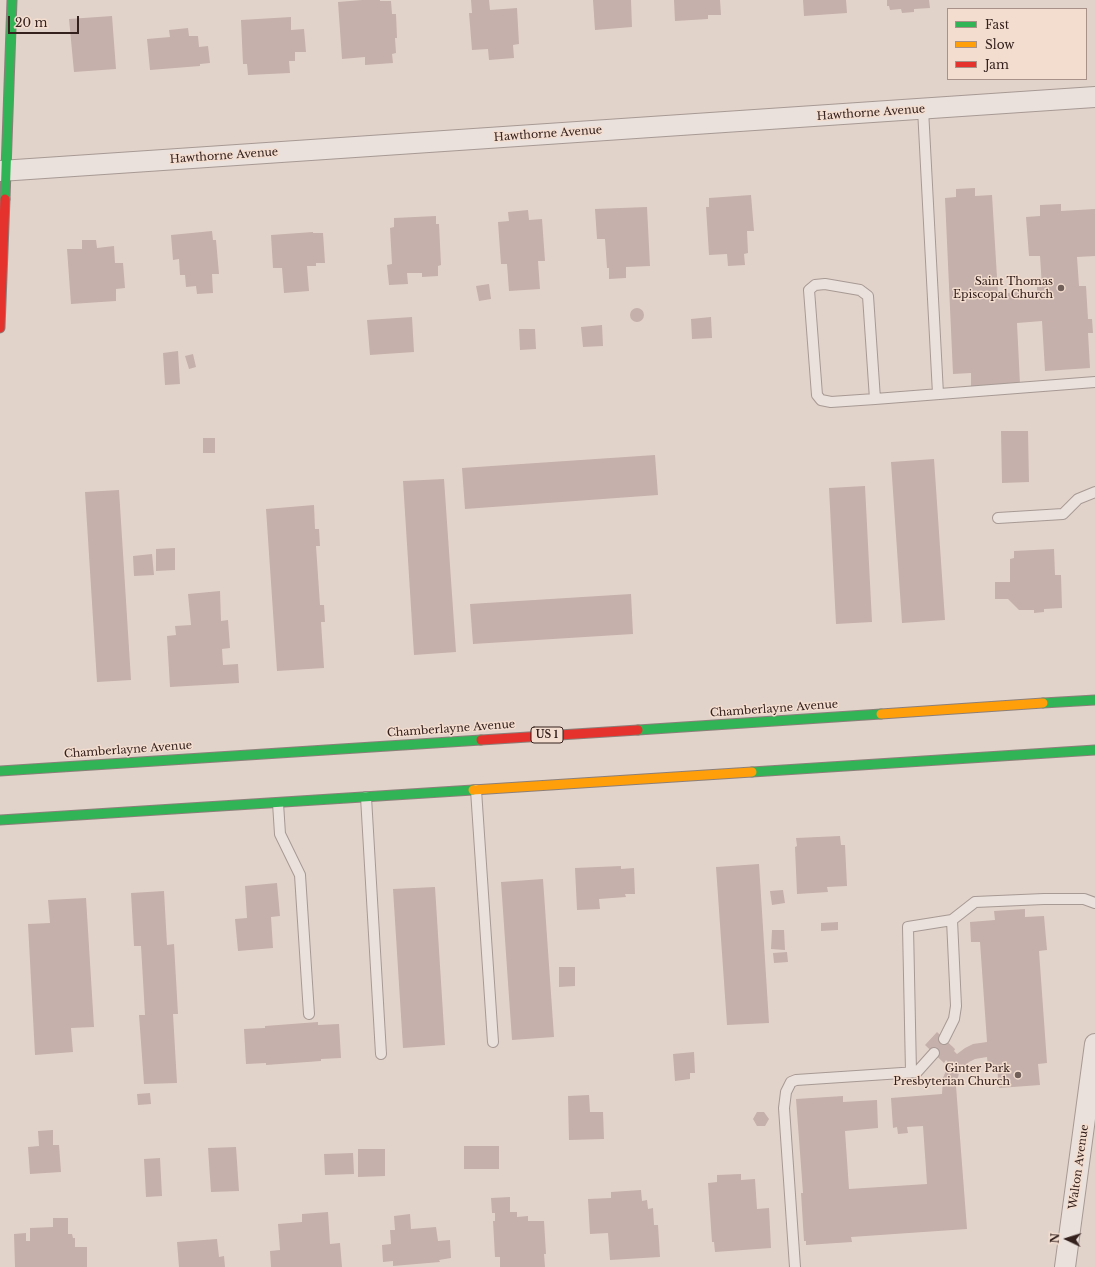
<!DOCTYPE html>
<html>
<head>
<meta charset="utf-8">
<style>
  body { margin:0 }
  #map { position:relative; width:1095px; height:1267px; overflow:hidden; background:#e2d3ca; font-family:"Libre Baskerville",serif }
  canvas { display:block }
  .legend { position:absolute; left:947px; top:8px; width:140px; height:72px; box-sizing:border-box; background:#f3ddcf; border:1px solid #a79188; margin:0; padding:5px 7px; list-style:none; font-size:12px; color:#34201d }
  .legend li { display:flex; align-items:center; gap:8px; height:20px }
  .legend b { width:20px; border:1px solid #a79188 }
  .north { position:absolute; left:1047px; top:1219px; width:40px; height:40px; -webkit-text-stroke:3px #f3ddcf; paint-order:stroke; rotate:274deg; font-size:11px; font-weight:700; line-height:16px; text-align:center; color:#34201d }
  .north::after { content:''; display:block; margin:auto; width:14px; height:18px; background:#34201d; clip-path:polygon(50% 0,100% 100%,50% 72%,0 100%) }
  .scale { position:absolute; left:8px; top:16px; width:71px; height:18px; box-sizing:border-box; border:2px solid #34201d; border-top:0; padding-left:5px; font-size:12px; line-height:14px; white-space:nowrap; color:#34201d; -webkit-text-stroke:3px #f3ddcf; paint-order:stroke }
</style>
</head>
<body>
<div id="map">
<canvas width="1095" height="1267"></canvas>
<ul class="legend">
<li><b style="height:5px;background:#30b455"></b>Fast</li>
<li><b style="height:5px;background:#ff9f0a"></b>Slow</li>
<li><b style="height:5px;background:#e5322d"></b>Jam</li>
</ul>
<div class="north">N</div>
<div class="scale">20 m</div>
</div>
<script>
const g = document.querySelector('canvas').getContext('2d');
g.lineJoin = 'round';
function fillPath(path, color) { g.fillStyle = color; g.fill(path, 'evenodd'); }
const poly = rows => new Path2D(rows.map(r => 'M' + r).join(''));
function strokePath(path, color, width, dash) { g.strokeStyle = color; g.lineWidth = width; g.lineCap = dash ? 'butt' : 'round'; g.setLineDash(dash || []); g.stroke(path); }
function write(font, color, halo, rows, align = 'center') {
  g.font = font + ' "Libre Baskerville",serif'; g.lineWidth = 3; g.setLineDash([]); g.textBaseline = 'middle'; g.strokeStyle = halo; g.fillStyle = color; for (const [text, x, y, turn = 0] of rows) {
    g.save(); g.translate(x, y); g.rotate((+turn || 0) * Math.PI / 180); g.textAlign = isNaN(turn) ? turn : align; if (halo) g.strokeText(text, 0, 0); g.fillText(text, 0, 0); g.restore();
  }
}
fillPath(poly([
  [362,0,380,0,380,1,391,1,392,14,396,14,397,38,395,38,396,53,392,54,393,63,365,65,365,57,342,59,338,2],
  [471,0,489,0,490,10,517,8,519,44,513,45,514,58,489,60,488,49,472,50,469,13,472,13],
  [593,0,631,0,632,27,595,30],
  [674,0,720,0,721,15,708,15,708,19,675,21],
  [803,0,846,0,847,13,804,16],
  [887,0,929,0,930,8,914,9,914,12,902,13,901,9,890,10,889,6,887,6],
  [112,16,116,69,74,72,69,19],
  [291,17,291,30,304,29,306,52,295,52,295,61,289,61,290,73,248,75,247,64,243,64,241,20],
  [188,28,189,36,198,36,199,47,208,46,210,63,200,64,200,66,150,70,147,39,170,37,169,30],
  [975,188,975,196,992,195,998,294,1019,292,1019,296,1037,295,1037,287,1042,287,1040,256,1029,256,1026,217,1040,216,1040,205,1061,204,1061,211,1095,209,1095,256,1077,257,1079,286,1086,286,1088,319,1092,319,1093,333,1088,333,1090,368,1045,371,1042,321,1017,323,1020,384,971,387,971,373,953,374,945,198,956,197,956,189],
  [751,195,754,231,747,231,748,253,744,254,745,265,728,266,727,254,709,255,706,207,709,207,709,198],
  [647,207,650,266,626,267,626,278,609,279,609,268,607,268,605,239,597,239,595,209],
  [528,210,529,220,542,219,545,261,538,261,540,289,509,291,507,264,501,264,498,222,509,221,508,212],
  [436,216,436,224,439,224,441,265,438,266,438,276,422,277,422,273,407,273,408,284,389,285,387,265,392,264,390,228,394,227,394,218],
  [212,231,213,240,216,240,219,274,212,274,213,293,197,294,196,286,186,287,185,275,180,275,179,259,173,260,171,235],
  [313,232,313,233,323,233,325,263,316,263,316,266,307,266,309,291,284,293,282,268,273,268,271,235],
  [82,240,96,240,97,248,114,246,115,263,123,263,125,288,116,289,116,301,71,304,67,249,82,249],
  [489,284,491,299,479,301,476,286],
  '630 315a7 7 0 1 1 14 0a7 7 0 1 1-14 0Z',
  [412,317,414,352,370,355,367,320],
  [711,317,712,338,692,339,691,319],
  [602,325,603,346,583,347,581,327],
  [519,329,535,329,536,349,520,350],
  [178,351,180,384,165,385,163,353],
  [193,354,196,367,189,369,185,356],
  [1001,431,1028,431,1029,482,1002,483],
  [203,438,215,438,215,453,203,453],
  [655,455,658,495,465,509,462,468],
  [934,459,945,620,902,623,891,462],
  [444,479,456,652,414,655,403,481],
  [865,486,872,622,836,624,829,488],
  [119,490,131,680,97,682,85,492],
  [314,505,315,529,319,529,320,546,316,546,320,605,324,605,325,622,321,622,324,668,277,671,266,509],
  [175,548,175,570,156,571,156,549],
  [1054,549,1055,575,1061,575,1062,608,1044,609,1044,612,1034,613,1034,610,1019,610,1008,599,995,599,995,582,1010,582,1010,559,1014,558,1014,551],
  [152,554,154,575,134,576,133,556],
  [220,591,221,621,228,620,230,648,222,649,223,665,238,664,239,683,170,687,167,636,176,635,175,626,191,625,188,594],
  [631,594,633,634,473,644,470,604],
  [840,836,841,845,845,845,847,886,827,887,828,892,797,894,795,847,797,846,796,838],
  [759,864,769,1023,727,1025,716,867],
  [621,866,621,869,634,868,635,894,625,894,626,897,599,899,600,909,577,910,575,868],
  [543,879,554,1037,512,1040,501,882],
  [277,883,280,916,271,917,273,948,238,951,235,919,247,918,245,886],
  [435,887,445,1045,403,1048,393,889],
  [783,890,785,903,772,905,770,891],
  [164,891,167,945,174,944,178,1014,173,1014,177,1083,144,1084,139,1015,145,1015,141,946,134,946,131,893],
  [86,898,94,1027,71,1028,73,1052,35,1055,28,924,50,923,48,900],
  [1025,909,1025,917,1044,916,1047,950,1039,951,1047,1063,1038,1064,1040,1085,999,1088,997,1067,988,1067,987,1057,975,1059,969,1062,959,1073,956,1086,967,1229,851,1237,852,1242,806,1245,806,1241,804,1241,801,1193,803,1193,796,1099,843,1096,843,1102,877,1100,878,1128,845,1131,849,1189,927,1184,923,1126,907,1127,908,1133,898,1134,897,1127,893,1128,891,1098,942,1094,943,1078,949,1063,946,1060,944,1063,925,1045,937,1032,955,1049,954,1051,957,1054,965,1048,973,1044,987,1042,980,942,971,942,970,922,995,920,994,911],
  [838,922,838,930,821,931,821,923],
  [772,930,784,930,785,950,771,949],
  [787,952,788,962,774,963,773,953],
  [559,967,575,967,575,986,559,987],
  [318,1022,318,1025,339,1024,341,1058,321,1059,321,1061,266,1065,266,1063,246,1064,244,1029,265,1028,265,1026],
  [694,1052,695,1073,690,1073,690,1079,675,1081,673,1054],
  [150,1093,151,1104,138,1105,137,1094],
  [589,1095,590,1112,603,1112,604,1139,569,1140,568,1096],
  [757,1112,764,1112,769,1119,765,1126,757,1126,753,1119],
  [53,1130,53,1145,59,1145,61,1172,30,1174,28,1147,39,1146,38,1131],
  [464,1146,499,1146,499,1169,464,1169],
  [236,1147,239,1191,211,1192,208,1148],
  [358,1149,385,1149,385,1176,358,1177],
  [353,1153,354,1174,325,1175,324,1154],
  [160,1158,162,1196,146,1197,144,1159],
  [741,1174,741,1180,755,1179,757,1209,769,1208,771,1248,715,1252,714,1242,712,1242,708,1183,717,1182,717,1175],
  [641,1190,642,1201,647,1200,648,1209,653,1208,654,1225,658,1225,660,1257,610,1260,608,1233,590,1234,588,1199,611,1198,611,1192],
  [510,1197,510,1212,517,1212,517,1217,528,1216,528,1221,544,1221,546,1254,544,1254,545,1267,500,1267,500,1257,495,1257,493,1221,495,1221,495,1213,492,1213,491,1198],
  [328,1212,330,1244,340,1243,342,1267,271,1267,270,1251,280,1250,278,1224,302,1222,302,1214],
  [410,1214,411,1229,436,1227,438,1241,450,1240,451,1258,439,1260,440,1262,393,1266,393,1261,383,1262,382,1245,391,1244,390,1230,395,1230,394,1216],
  [53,1218,68,1218,68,1234,72,1234,73,1238,75,1238,75,1247,87,1247,87,1267,15,1267,14,1234,26,1233,26,1241,30,1241,30,1228,53,1227],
  [217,1239,219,1257,224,1256,225,1267,179,1267,177,1242]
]), '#c5b0ab');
const lane = poly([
  [923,109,938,394],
  [875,399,868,296,860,290,825,284,815,285,809,290,817,395,821,400,831,402,875,399,1095,382],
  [998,518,1063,514,1078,499,1095,492],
  [476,790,493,1042],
  [366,797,381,1054],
  [278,803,280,834,300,875,309,1014],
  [944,1039,954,1019,956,1006,952,920,975,902,1044,899,1084,899,1095,903],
  [911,1072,908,927,952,920],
  [795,1267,784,1108,786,1092,791,1082,796,1080,917,1072,934,1053]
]);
const street = poly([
  [0,171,1095,97],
  [1065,1267,1095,1044]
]);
const fast = poly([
  [5,199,12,0],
  [1043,703,1095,700],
  [638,730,881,714],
  [0,771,481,740],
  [752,772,1095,750],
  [0,820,473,790]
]);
const slow = poly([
  [881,714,1043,703],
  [473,790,752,772]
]);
const jam = poly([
  [0,328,5,199],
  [481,740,638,730]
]);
strokePath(lane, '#a79994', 12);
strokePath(street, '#a79994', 22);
strokePath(fast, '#8c7f7a', 11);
strokePath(slow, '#8c7f7a', 11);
strokePath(jam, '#8c7f7a', 11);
strokePath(lane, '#eae1dc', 10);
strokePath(street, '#eae1dc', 20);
strokePath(fast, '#30b455', 9);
strokePath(slow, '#ff9f0a', 9);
strokePath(jam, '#e5322d', 9);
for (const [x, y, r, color] of [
  [1061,288,4,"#715f5a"],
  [1018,1075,4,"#715f5a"]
]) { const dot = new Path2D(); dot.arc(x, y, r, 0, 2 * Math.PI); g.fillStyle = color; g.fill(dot); strokePath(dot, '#f3ddcf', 1.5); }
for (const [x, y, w] of [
  [547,735,32]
]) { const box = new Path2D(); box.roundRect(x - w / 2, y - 8, w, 16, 3); g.fillStyle = '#f3ddcf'; g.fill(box); strokePath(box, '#34201d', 1); }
write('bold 10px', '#34201d', null, [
  ["US 1",547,735]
]);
write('11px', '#34201d', '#f3ddcf', [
  ["Hawthorne Avenue",871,113,-4],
  ["Hawthorne Avenue",548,134,-4],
  ["Hawthorne Avenue",224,156,-4],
  ["Chamberlayne Avenue",774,709,-4],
  ["Chamberlayne Avenue",451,729,-4],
  ["Chamberlayne Avenue",128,750,-4],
  ["Walton Avenue",1079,1167,-82]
]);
write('11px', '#34201d', '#f3ddcf', [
  ["Saint Thomas",1053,282],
  ["Episcopal Church",1053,295],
  ["Ginter Park",1010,1069],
  ["Presbyterian Church",1010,1082]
], 'right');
</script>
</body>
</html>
